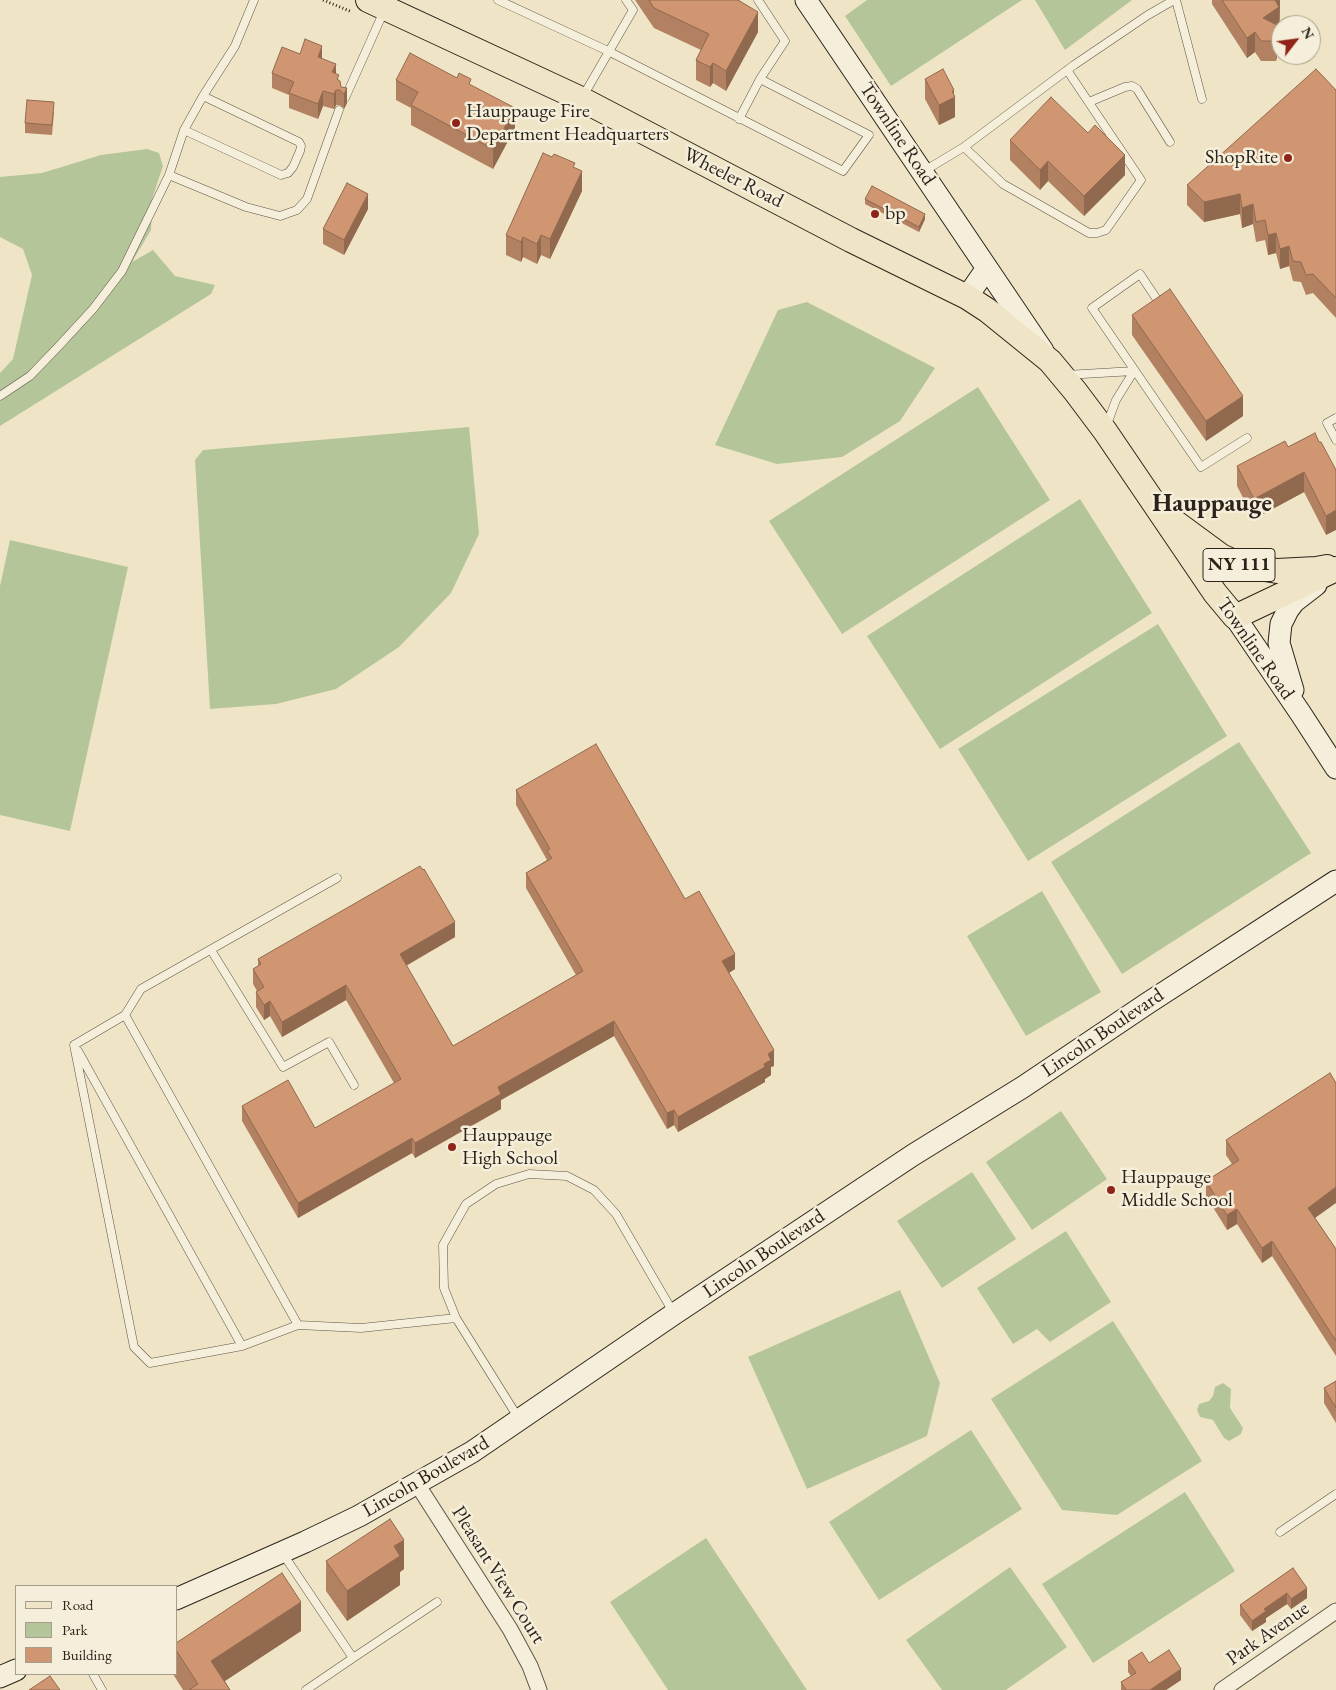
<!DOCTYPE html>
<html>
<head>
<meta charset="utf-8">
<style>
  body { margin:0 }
  #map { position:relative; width:1336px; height:1690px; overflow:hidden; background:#efe5c6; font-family:"EB Garamond",serif }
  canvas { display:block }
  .legend { position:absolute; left:15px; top:1585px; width:162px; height:90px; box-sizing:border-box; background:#f5eeda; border:1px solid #a59d8e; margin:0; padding:6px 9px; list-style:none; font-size:15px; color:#2c241b }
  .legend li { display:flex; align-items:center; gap:10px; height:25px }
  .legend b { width:25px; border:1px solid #a59d8e }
  .north { position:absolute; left:1271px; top:15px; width:50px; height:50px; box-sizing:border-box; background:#f5eeda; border:1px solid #a59d8e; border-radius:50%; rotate:60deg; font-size:14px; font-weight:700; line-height:20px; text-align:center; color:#2c241b }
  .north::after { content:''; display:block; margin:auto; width:18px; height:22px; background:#8f2418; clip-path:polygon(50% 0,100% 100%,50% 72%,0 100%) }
</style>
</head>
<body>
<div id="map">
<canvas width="1336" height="1690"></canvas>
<ul class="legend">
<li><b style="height:6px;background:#efe5c6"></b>Road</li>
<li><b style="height:14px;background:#b4c699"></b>Park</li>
<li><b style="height:14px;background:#cf9671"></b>Building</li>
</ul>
<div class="north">N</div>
</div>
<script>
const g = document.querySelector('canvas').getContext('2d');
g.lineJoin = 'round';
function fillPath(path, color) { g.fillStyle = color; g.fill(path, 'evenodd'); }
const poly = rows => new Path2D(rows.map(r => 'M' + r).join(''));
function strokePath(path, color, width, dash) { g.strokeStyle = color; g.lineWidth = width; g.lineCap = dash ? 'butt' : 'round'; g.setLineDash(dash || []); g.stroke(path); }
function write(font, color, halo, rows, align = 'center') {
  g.font = font + ' "EB Garamond",serif'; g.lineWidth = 5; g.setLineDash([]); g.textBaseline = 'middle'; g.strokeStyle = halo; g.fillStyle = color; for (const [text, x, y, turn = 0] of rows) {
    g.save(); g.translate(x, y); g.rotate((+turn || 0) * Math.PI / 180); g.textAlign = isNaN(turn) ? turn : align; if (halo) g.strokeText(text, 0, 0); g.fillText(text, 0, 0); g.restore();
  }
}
fillPath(poly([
  [867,0,1022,0,891,86,845,16],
  [1035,0,1132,0,1065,50],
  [147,149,159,153,163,166,152,199,151,230,132,262,153,250,175,276,215,285,211,294,0,426,0,373,13,359,32,275,23,249,0,237,0,177,42,173,101,155],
  [807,302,935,368,900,421,842,457,777,464,715,445,778,310],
  [978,387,1050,500,842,634,769,521],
  [469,427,479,534,451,593,399,647,336,689,276,704,210,709,195,460,203,450],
  [1080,499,1152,613,940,749,867,636],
  [10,540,128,567,70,831,0,815,0,586],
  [1158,624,1227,736,1028,861,958,749],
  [1239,742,1311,853,1122,974,1051,862],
  [1042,891,1101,992,1026,1036,967,936],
  [1061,1111,1107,1179,1032,1230,986,1162],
  [972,1172,1016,1239,942,1288,897,1221],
  [1066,1231,1111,1302,1050,1342,1037,1329,1013,1344,977,1288],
  [900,1290,940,1383,927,1436,807,1489,748,1357],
  [1113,1321,1202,1461,1117,1515,1062,1510,991,1399],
  [1223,1383,1231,1389,1230,1408,1243,1428,1241,1434,1229,1441,1224,1438,1213,1420,1200,1417,1197,1410,1199,1404,1209,1401,1213,1396,1215,1387],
  [971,1430,1022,1509,879,1600,829,1522],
  [1185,1492,1235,1571,1093,1663,1042,1584],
  [706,1538,807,1690,668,1690,610,1602],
  [1010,1567,1067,1647,1006,1690,942,1690,906,1640]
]), '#b4c699');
const lane = poly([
  [498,0,608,51,843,171,869,135,760,79,785,41,758,0],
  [1176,0,1202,99],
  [345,98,384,11],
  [582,98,633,10,626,0],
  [1089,102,1125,87,1132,86,1137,89,1170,142],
  [739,119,760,79],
  [184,130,281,175,288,173,293,167,300,151,301,146,299,142,203,96],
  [964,147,1003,184,1089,233,1097,233,1106,230,1141,180,1067,70],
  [924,171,964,147,1074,65,1148,15,1174,0],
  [169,175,246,207,280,216,297,210,307,199,339,110],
  [1162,307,1140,274,1092,308,1201,467,1247,438],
  [1066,375,1134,371],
  [0,396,30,376,57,348,93,309,122,271,169,175,184,130,203,96,235,46,254,0],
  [1336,418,1327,423,1336,440],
  [1106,427,1116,400,1134,371],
  [337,878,141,989,125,1015,74,1045,134,1347,150,1363,242,1346,298,1325,361,1328,456,1318],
  [211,950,283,1067,329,1042,354,1085],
  [125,1015,298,1325],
  [78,1051,242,1346],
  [519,1419,456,1318,444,1288,443,1245,466,1204,496,1184,529,1174,567,1176,594,1190,616,1214,673,1312],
  [1280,1532,1336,1494],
  [283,1554,353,1658,306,1690],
  [353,1658,437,1602],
  [93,1674,102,1690]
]);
const street = poly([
  [417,1484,510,1629,530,1666,539,1690],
  [1222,1690,1336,1611]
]);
const secondary = poly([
  [806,0,1043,351],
  [967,297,987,268],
  [1235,617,1301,714,1336,768],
  [1293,690,1279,643,1281,624,1288,610,1294,602,1316,585],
  [176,1599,305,1542,359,1516,472,1452,674,1314,913,1155,1023,1087,1148,1003,1336,881],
  [0,1677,16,1670]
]);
const primary = poly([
  [368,0,581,99,851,240,967,297,987,310,1050,361,1075,391,1105,431,1215,593,1235,617,1336,569],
  [1172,520,1221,556,1241,565,1277,571,1316,569,1327,567]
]);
strokePath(lane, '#5d5446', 9);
strokePath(street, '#5d5446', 17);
strokePath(secondary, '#2c241b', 23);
strokePath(primary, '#2c241b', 26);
strokePath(poly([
  [323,0,352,12]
]), '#2c241b', 3, [1, 2.5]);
strokePath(lane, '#f5eeda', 8);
strokePath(street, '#f5eeda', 15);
strokePath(secondary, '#f5eeda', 21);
strokePath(primary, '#efe5c6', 24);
fillPath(poly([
  [635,0,739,0,758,32,726,91,713,83,710,87,696,80,696,60,701,50,654,28],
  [1212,0,1280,0,1279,46,1276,61,1261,61,1255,52,1247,58,1212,4],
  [300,54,322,59,336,74,341,87,347,88,347,103,344,109,340,105,336,105,334,109,323,106,318,119,289,108,289,95,272,88,272,73],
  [925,79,954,94,955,117,939,125,925,99],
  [396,80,471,85,515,128,493,169,411,125,411,108,396,100],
  [1336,90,1336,318,1313,293,1306,295,1301,282,1293,281,1289,266,1280,269,1276,253,1268,255,1265,240,1256,242,1253,224,1242,228,1240,214,1204,222,1187,205,1187,185],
  [54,112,52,135,25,133,25,123],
  [1088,133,1125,175,1084,216,1048,181,1040,190,1010,160,1010,140],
  [575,168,582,191,550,259,541,255,537,264,523,257,521,262,506,255,506,235],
  [865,199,925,219,919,232,865,204],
  [368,209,344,255,323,244,323,229],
  [1132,315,1243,416,1206,441,1132,335],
  [1319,442,1336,470,1326,535,1304,492,1254,519,1237,486,1237,466,1288,447],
  [516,790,685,899,735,969,729,973,774,1066,771,1067,771,1075,765,1079,765,1082,678,1132,674,1125,667,1129,614,1036,501,1100,501,1109,415,1158,412,1153,298,1218,242,1121,242,1106,315,1128,394,1083,346,1000,282,1037,270,1016,264,1020,256,1007,256,992,257,991,253,984,253,969,258,966,258,959,455,937,406,966,453,1046,576,975,526,888,526,873,547,860,516,805],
  [1226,1140,1315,1218,1336,1249,1336,1356,1272,1256,1262,1263,1237,1224,1227,1230,1206,1196,1206,1181,1232,1164,1226,1155],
  [1336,1381,1336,1423,1324,1403,1324,1388],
  [326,1561,404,1569,400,1572,400,1585,347,1621,326,1591],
  [1293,1568,1307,1598,1291,1609,1287,1604,1266,1618,1266,1622,1252,1631,1240,1615,1240,1605],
  [301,1631,225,1681,230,1690,183,1690,173,1674,176,1674,176,1643],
  [1128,1661,1149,1663,1181,1680,1166,1690,1121,1690,1121,1682,1131,1676,1128,1672]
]), '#b28161');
fillPath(poly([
  [1273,0,1280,0,1279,46,1276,61,1276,41,1263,18],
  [758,12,758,32,726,91,726,71],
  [1255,32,1255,52,1247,58,1247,38],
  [322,46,322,61,318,57],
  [713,63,713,83,710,87,710,67],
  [336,64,336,79,332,72],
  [347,88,347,103,344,109,344,94],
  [336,90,336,105,334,109,334,94],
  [954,90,954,98,955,97,955,117,939,125,939,105],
  [323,91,323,106,318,119,318,104],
  [515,108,515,128,493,169,493,149],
  [1125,155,1125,175,1084,216,1084,196],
  [1048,161,1048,181,1040,190,1040,170],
  [582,171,582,191,550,259,550,239],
  [368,194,368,209,344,255,344,240],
  [1240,194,1240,214,1204,222,1204,202],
  [1253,204,1253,224,1242,228,1242,208],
  [925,214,925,219,919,232,919,227],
  [1276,233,1276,253,1268,255,1268,235],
  [541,235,541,255,537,264,537,244],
  [523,237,523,257,521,262,521,242],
  [1289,246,1289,266,1280,269,1280,249],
  [1243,396,1243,416,1206,441,1206,421],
  [1304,472,1304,492,1254,519,1254,499],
  [1336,510,1336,530,1326,535,1326,516],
  [455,922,455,937,400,969,400,954],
  [735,954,735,969,722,977,722,961],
  [346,985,346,1000,282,1037,282,1022],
  [270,1001,270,1016,264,1020,264,1005],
  [614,1021,614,1036,501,1100,501,1109,415,1158,415,1143,498,1087],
  [774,1050,774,1066,771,1067,771,1075,765,1079,765,1082,678,1132,678,1117],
  [674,1110,674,1125,667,1129,667,1113],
  [412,1138,412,1153,298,1218,298,1203],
  [1336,1187,1336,1203,1308,1223,1308,1208],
  [1237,1209,1237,1224,1227,1230,1227,1215],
  [1272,1241,1272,1256,1262,1263,1262,1248],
  [404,1540,404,1569,400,1572,400,1585,347,1621,347,1591,394,1546],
  [1307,1588,1307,1598,1291,1609,1291,1599],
  [1287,1593,1287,1604,1266,1618,1266,1622,1252,1631,1252,1621,1264,1609],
  [301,1602,301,1631,211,1690,211,1661],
  [1181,1669,1181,1680,1166,1690,1150,1690]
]), '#91694f');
const building = poly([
  [649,0,738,0,758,12,726,71,713,63,710,67,696,60,709,34,654,8,649,0],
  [1222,0,1275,0,1279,7,1263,18,1279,26,1276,41,1261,41,1255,32,1247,38,1222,0],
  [305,39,322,46,318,57,336,64,332,72,339,75,337,79,340,81,341,87,347,88,344,94,340,90,336,90,334,94,323,91,318,104,289,93,294,82,272,73,282,47,300,54,305,39],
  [410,53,457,78,459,73,471,79,469,84,515,108,493,149,411,105,418,92,396,80,410,53],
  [943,69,954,90,952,91,955,97,939,105,925,79,943,69],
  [1316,69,1336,90,1336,298,1313,274,1306,275,1301,262,1293,261,1289,246,1280,249,1276,233,1268,235,1265,220,1256,222,1253,204,1242,208,1240,194,1204,202,1187,185,1316,69],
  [1051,97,1088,133,1095,125,1125,155,1084,196,1048,161,1040,170,1010,140,1051,97],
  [27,100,54,102,52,125,25,123,27,100],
  [543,153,552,157,554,154,575,163,573,167,582,171,550,239,541,235,537,244,523,237,521,242,506,235,543,153],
  [347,183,368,194,344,240,323,229,347,183],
  [872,186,925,214,919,227,865,199,872,186],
  [1170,289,1243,396,1206,421,1132,315,1170,289],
  [1315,433,1319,442,1321,442,1336,470,1336,510,1326,516,1304,472,1254,499,1237,466,1285,441,1288,447,1315,433],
  [596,744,685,899,699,891,735,954,722,961,774,1050,768,1054,771,1060,764,1064,765,1067,678,1117,674,1110,667,1113,614,1021,498,1087,501,1094,415,1143,412,1138,298,1203,242,1106,288,1080,315,1128,401,1079,346,985,282,1022,270,1001,264,1005,256,992,264,987,253,969,261,964,258,959,420,866,423,870,424,869,455,922,400,954,453,1046,583,971,526,873,552,858,547,851,550,849,516,790,596,744],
  [1330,1073,1336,1083,1336,1187,1308,1208,1336,1249,1336,1341,1272,1241,1262,1248,1237,1209,1227,1215,1206,1181,1239,1160,1226,1140,1330,1073],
  [1336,1381,1336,1408,1324,1388,1336,1381],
  [390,1519,404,1540,394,1546,400,1556,347,1591,326,1561,390,1519],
  [1293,1568,1307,1588,1291,1599,1287,1593,1264,1609,1266,1611,1252,1621,1240,1605,1293,1568],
  [282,1573,301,1602,211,1661,230,1690,189,1690,198,1684,176,1650,176,1643,282,1573],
  [1169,1650,1181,1669,1150,1690,1126,1690,1121,1682,1136,1673,1128,1661,1142,1652,1149,1663,1169,1650],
  [50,1676,60,1690,29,1690,50,1676]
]);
fillPath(building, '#cf9671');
strokePath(building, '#91694f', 1);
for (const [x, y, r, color] of [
  [456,123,5,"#8f2418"],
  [1288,158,5,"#8f2418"],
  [875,214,5,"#8f2418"],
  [452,1147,5,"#8f2418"],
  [1111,1190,5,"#8f2418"]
]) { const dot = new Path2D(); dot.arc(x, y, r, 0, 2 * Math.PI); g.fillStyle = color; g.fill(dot); strokePath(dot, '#f5eeda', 2); }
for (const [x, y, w] of [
  [1239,565,72]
]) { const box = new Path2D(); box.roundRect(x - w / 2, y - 16.5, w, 33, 4); g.fillStyle = '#f5eeda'; g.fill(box); strokePath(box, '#2c241b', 1); }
write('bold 19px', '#2c241b', null, [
  ["NY 111",1239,565]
]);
write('20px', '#2c241b', '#f5eeda', [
  ["Hauppauge Fire",466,112],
  ["Department Headquarters",466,135],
  ["ShopRite",1278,158,"right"],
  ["bp",885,214],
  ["Hauppauge",462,1136],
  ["High School",462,1159],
  ["Hauppauge",1121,1178],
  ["Middle School",1121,1201]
], 'left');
write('20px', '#2c241b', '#f5eeda', [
  ["Townline Road",897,134,56],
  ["Wheeler Road",733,178,27],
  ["Townline Road",1255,649,55],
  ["Lincoln Boulevard",1103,1033,-34],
  ["Lincoln Boulevard",764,1254,-34],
  ["Lincoln Boulevard",426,1477,-30],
  ["Pleasant View Court",498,1575,58],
  ["Park Avenue",1268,1634,-35]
]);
write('bold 25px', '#2c241b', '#f5eeda', [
  ["Hauppauge",1212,504]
]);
</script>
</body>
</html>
